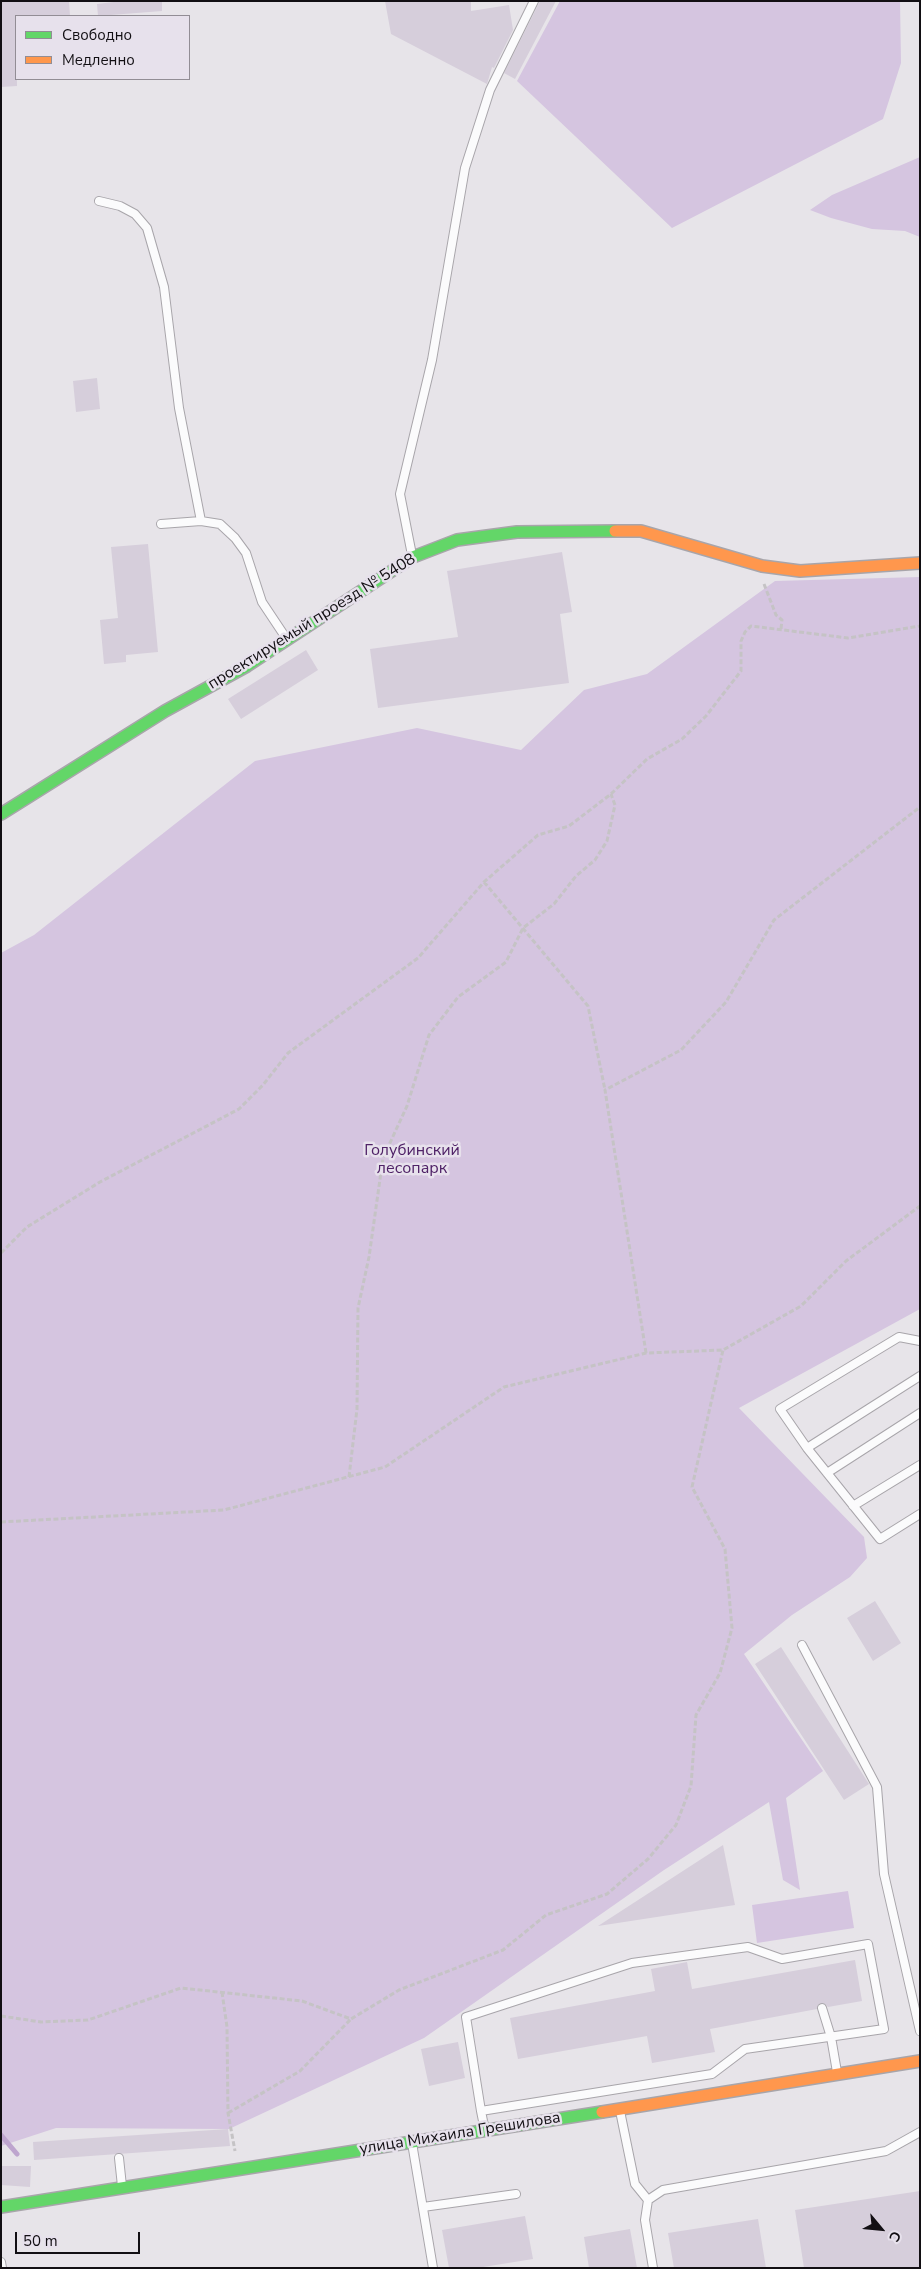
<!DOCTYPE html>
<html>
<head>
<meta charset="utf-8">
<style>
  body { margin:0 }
  #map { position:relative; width:921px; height:2269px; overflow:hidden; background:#e7e4e9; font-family:"Nunito Sans",sans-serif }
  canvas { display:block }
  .frame { position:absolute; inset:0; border:2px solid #120f13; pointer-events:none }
  .legend { position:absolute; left:15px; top:15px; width:175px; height:65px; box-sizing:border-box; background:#e7e1ec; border:1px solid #928d95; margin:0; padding:6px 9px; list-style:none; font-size:15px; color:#120f13 }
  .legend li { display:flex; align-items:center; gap:10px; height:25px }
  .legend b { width:25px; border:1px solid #928d95 }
  .north { position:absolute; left:856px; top:2204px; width:50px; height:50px; -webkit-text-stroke:4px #e7e1ec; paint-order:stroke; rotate:118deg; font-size:14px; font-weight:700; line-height:20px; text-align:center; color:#120f13 }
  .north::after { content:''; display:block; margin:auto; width:18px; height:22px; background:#120f13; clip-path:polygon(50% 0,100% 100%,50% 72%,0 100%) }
  .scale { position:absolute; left:15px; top:2232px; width:125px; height:22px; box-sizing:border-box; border:2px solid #120f13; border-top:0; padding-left:6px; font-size:15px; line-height:18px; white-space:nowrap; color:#120f13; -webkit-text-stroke:4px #e7e1ec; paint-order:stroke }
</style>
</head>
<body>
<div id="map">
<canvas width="921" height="2269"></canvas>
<div class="frame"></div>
<ul class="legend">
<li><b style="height:6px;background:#63d668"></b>Свободно</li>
<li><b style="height:6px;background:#ff974d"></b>Медленно</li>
</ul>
<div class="north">С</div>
<div class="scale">50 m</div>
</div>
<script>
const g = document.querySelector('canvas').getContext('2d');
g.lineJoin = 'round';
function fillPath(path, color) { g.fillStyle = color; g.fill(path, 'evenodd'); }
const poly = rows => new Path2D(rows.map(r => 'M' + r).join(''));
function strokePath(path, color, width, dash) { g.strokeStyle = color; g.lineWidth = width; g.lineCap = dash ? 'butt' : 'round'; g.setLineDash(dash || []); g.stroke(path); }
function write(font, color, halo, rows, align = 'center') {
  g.font = font + ' "Nunito Sans",sans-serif'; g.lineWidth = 5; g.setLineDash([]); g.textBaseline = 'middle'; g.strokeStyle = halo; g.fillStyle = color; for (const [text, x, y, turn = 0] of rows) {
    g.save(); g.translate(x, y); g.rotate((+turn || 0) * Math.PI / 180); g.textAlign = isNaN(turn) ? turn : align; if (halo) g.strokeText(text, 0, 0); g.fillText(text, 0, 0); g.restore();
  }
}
fillPath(poly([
  [560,1,900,1,901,63,883,119,672,228,517,81],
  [920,157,920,237,905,231,872,229,831,218,810,210,832,195],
  [920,577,920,1309,739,1408,864,1537,867,1558,850,1577,792,1615,744,1654,823,1771,786,1798,800,1890,783,1880,769,1802,664,1870,424,2038,229,2129,56,2128,1,2146,1,953,34,935,255,761,417,728,521,750,584,690,647,674,775,581],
  [848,1891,854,1928,757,1943,752,1905]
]), '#d5c5e0');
strokePath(poly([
  [1,2135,17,2154]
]), '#bea5ce', 5);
fillPath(poly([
  [1,1,69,1,70,16,16,16,17,86,1,87],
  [122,1,162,1,162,11,98,16,97,4],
  [385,1,471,1,471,11,509,5,513,30,494,68,492,67,487,84,391,34],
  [556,1,515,79,504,73,540,1],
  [97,378,100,409,76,412,73,381],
  [148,544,158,652,126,655,126,662,104,664,100,620,118,618,111,547],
  [562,552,572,612,560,614,569,683,378,708,370,649,458,637,447,571],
  [306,650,318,670,241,719,228,699],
  [875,1601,901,1643,873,1661,847,1618],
  [781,1647,869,1784,844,1800,755,1664],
  [723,1845,735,1905,598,1926],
  [855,1960,862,2001,828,2007,825,2004,821,2003,817,2009,710,2029,715,2052,652,2063,647,2036,518,2059,510,2018,655,1991,651,1969,687,1962,692,1989],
  [458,2042,465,2078,429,2086,421,2049],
  [228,2129,230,2146,34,2160,33,2142],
  [1,2166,31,2166,30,2187,1,2185],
  [920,2191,920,2268,804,2268,795,2210],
  [525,2216,533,2259,477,2268,449,2268,442,2230],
  [758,2219,766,2268,674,2268,668,2233],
  [630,2229,637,2268,589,2268,584,2237]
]), '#d6cedb');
const lane = poly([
  [99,201,120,206,135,214,147,228,164,287,179,408,201,521],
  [161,524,201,521,220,524,235,538,246,553,262,602,286,638],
  [412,555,400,494,432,360,465,168,490,90,534,1],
  [920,1341,899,1337,780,1409,807,1448,880,1539,920,1514],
  [807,1448,920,1376],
  [827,1473,920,1413],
  [853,1506,920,1465],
  [802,1645,877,1787,884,1874,920,2031],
  [822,2008,831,2037,837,2072],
  [481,2111,712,2074,745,2049,884,2029,868,1944,782,1959,748,1947,632,1963,466,2017,481,2111,483,2121,485,2128],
  [620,2111,635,2184,648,2200],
  [412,2143,433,2268],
  [119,2158,122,2186],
  [423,2207,516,2194],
  [1,2262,2,2268],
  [653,2268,645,2220,648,2200,663,2190,886,2151,920,2132]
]);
const fast = poly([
  [1,814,165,711,247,666,413,557,457,540,517,532,615,531],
  [1,2207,602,2112]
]);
const slow = poly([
  [615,531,641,531,762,566,800,571,920,563],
  [602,2112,920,2061]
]);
strokePath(lane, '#a8a5aa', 10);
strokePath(fast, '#a8a5aa', 14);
strokePath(slow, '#a8a5aa', 14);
strokePath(poly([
  [764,584,776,615,782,620,781,629],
  [484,882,588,1006,605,1090],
  [1,1253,27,1227,100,1182,239,1109,263,1085,288,1053,418,958,484,882,538,835,569,826,611,794,647,759,682,739,706,716,741,671,741,641,745,632,751,626,848,638,920,626],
  [646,1353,605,1090,681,1050,726,1002,774,920,920,807],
  [349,1477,357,1409,358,1308,369,1257,383,1158,407,1106,429,1035,458,997,506,962,523,928,554,904,576,876,595,860,607,841,615,805,611,794],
  [1,1522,224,1510,385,1467,504,1387,646,1353,723,1350,801,1306,846,1261,920,1206],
  [222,1992,227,2027,228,2113,235,2151],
  [1,2016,41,2022,88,2020,181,1988,302,2001,351,2019,399,1990,503,1950,546,1915,607,1894,648,1859,676,1825,691,1786,696,1715,720,1673,732,1628,725,1549,692,1487,723,1350],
  [228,2113,300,2071,351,2019]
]), '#c5c3c5', 3, [5, 2.5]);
strokePath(lane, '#fbfbfc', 8);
strokePath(fast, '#63d668', 11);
strokePath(slow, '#ff974d', 11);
write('16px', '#120f13', '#e7e1ec', [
  ["проектируемый проезд № 5408",312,622,-32],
  ["улица Михаила Грешилова",460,2134,-9]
]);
write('16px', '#4f2267', '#e7e1ec', [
  ["Голубинский",412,1151],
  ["лесопарк",412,1169]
]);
</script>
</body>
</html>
